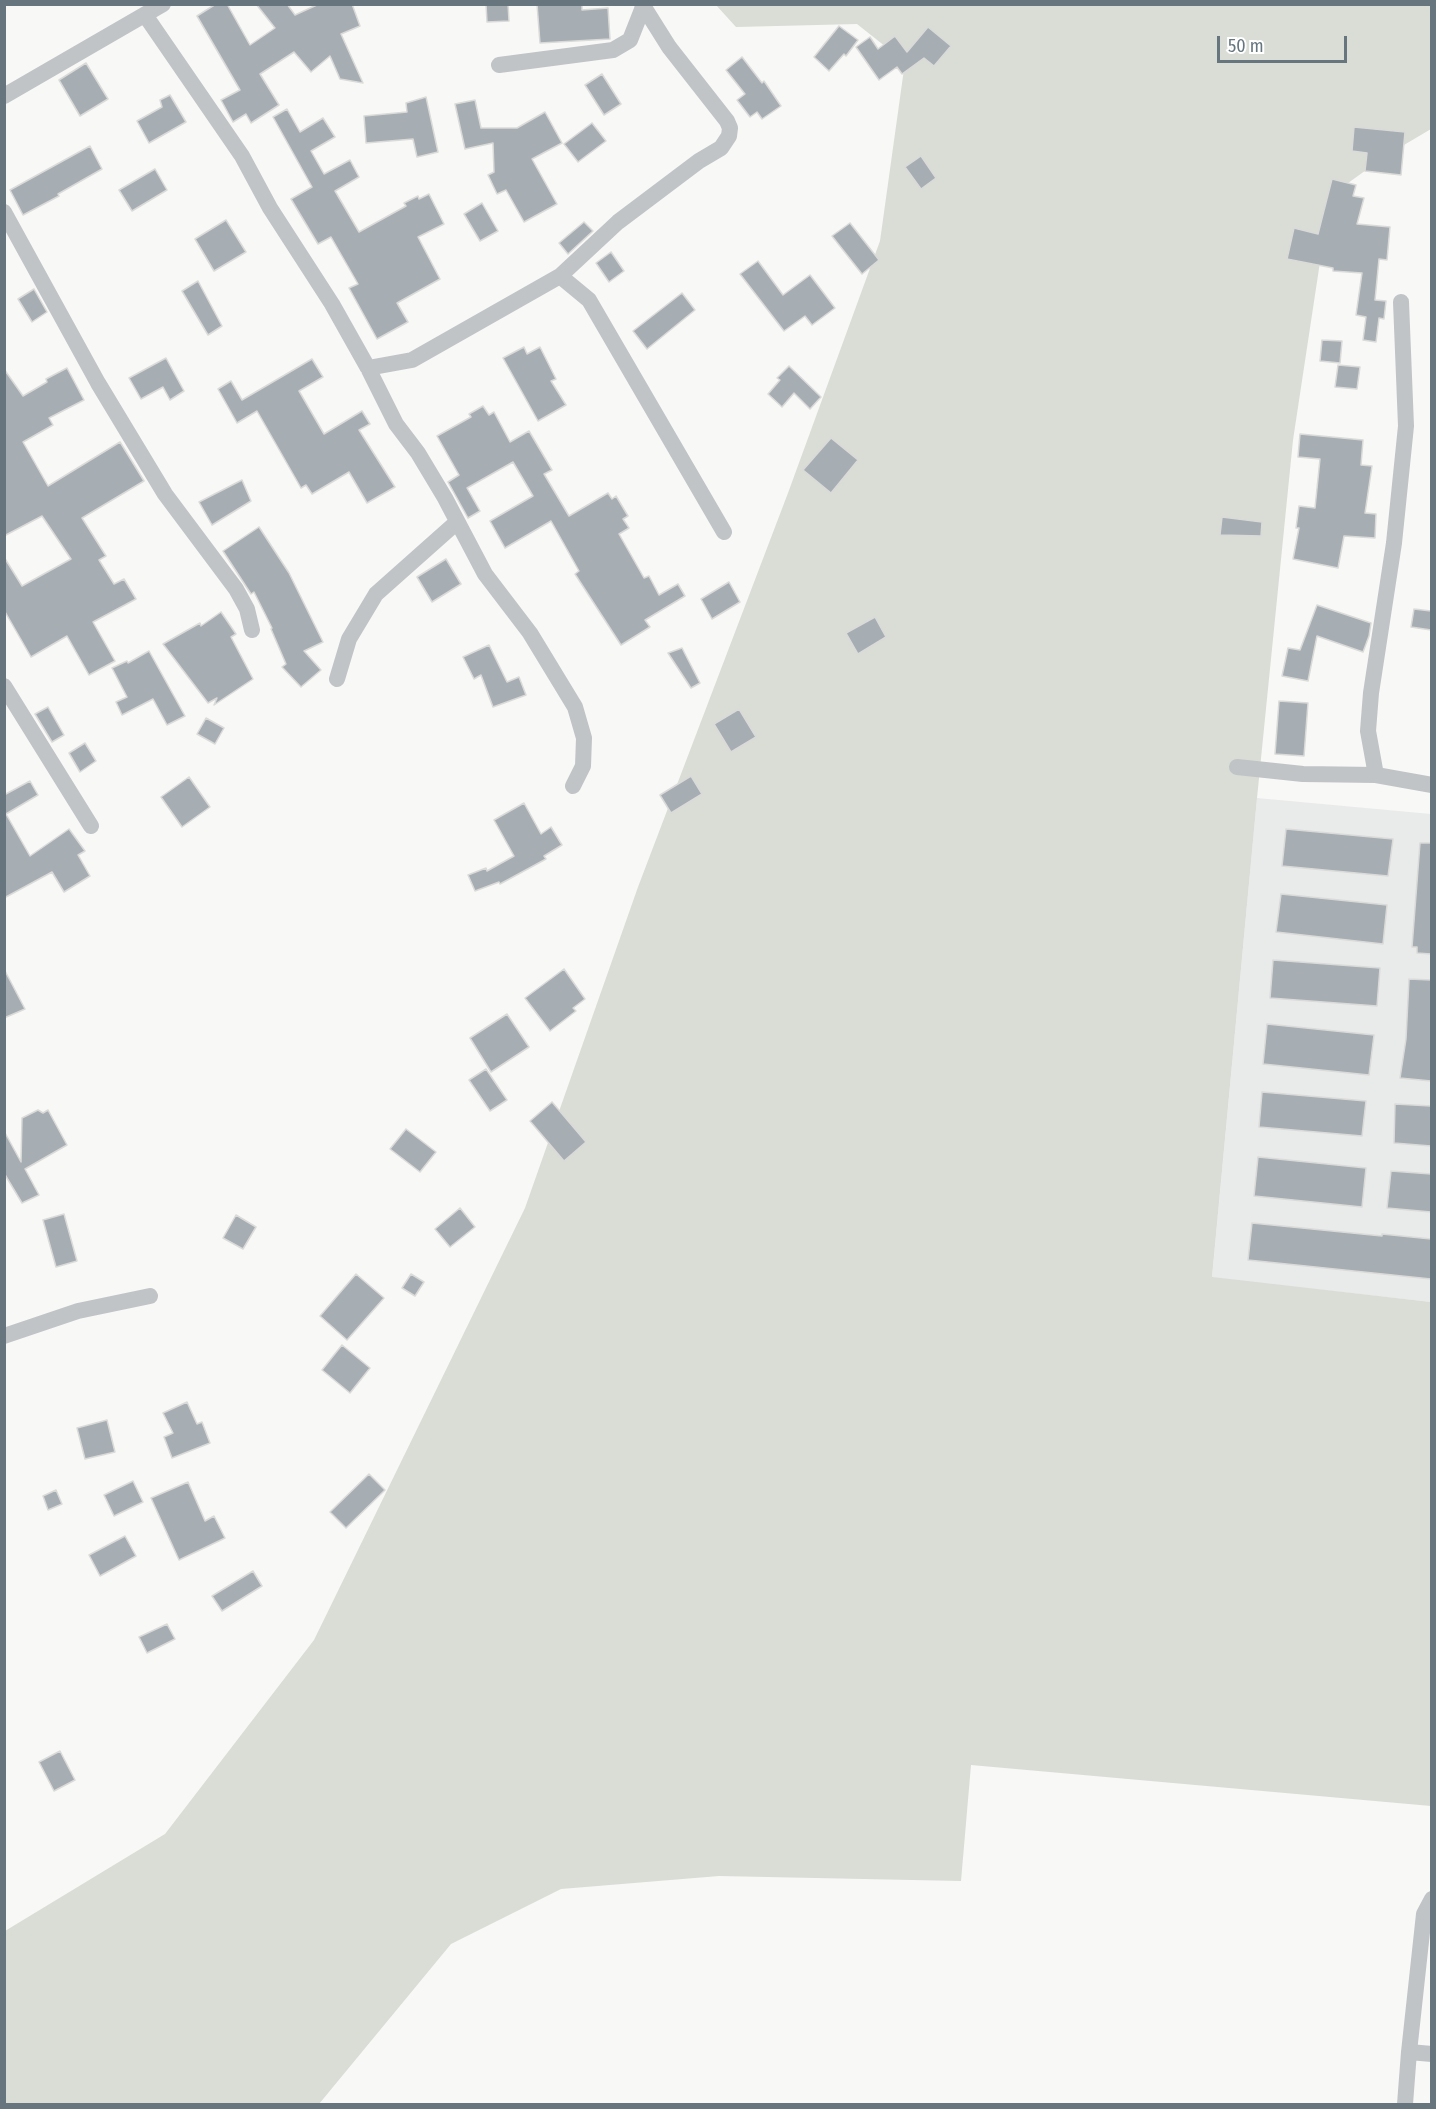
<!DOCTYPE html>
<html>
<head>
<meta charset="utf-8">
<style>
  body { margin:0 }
  #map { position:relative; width:1436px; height:2109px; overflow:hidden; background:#f8f8f6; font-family:"Fira Sans Condensed",sans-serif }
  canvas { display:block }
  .frame { position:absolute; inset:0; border:6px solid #66757e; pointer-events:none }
  .scale { position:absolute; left:1217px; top:36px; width:130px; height:27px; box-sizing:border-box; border:3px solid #66757e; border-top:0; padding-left:8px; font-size:18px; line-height:21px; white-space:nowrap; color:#66757e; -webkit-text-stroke:4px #fff; paint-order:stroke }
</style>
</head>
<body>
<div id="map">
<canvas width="1436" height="2109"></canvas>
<div class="frame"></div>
<div class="scale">50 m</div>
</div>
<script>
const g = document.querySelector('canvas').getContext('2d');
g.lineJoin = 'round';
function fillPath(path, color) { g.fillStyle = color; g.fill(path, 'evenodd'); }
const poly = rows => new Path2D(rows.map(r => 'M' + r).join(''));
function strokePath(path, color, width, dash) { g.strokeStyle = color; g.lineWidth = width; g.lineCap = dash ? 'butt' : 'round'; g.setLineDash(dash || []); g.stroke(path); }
fillPath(poly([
  [1257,798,1431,814,1431,1302,1212,1278]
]), '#e9eaea');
fillPath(poly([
  [716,5,1431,5,1431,129,1387,155,1330,196,1293,440,1257,798,1212,1277,1431,1302,1431,1806,971,1765,961,1881,719,1876,561,1889,451,1944,319,2104,5,2104,5,1931,165,1834,314,1640,525,1208,638,887,788,493,880,241,905,62,857,24,736,27]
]), '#d9ddd6');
const building = poly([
  [216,4,227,4,250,45,275,28,256,4,287,4,295,15,319,4,352,4,360,26,341,34,363,83,340,79,330,56,311,72,294,52,260,74,279,105,251,123,246,114,233,122,221,100,240,90,197,16,216,4],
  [486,4,508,4,509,21,487,22,486,4],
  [537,4,582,4,582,10,608,8,610,39,540,43,537,4],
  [839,26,858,40,846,56,844,54,829,71,814,57,839,26],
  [928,27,951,46,934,66,924,58,902,74,897,67,879,80,856,47,870,37,878,49,895,36,907,52,928,27],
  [742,57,762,83,764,81,781,106,762,119,757,112,750,117,737,100,745,94,726,70,742,57],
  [86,63,108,99,80,116,59,80,86,63],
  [602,74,621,104,604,115,585,85,602,74],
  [170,95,186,122,149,143,137,121,162,107,160,100,170,95],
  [426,97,438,152,417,157,413,139,366,143,364,116,407,112,406,103,426,97],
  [475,100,481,128,517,128,545,112,562,143,532,159,557,204,524,222,506,190,497,194,488,175,494,172,493,143,465,149,455,104,475,100],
  [287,109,300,132,323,118,335,137,311,151,324,174,350,160,359,177,335,191,359,232,406,206,404,203,418,196,419,199,429,194,444,224,418,237,440,279,397,303,408,322,377,339,349,288,358,284,331,237,318,244,291,199,312,187,273,117,287,109],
  [592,123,606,141,578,162,564,144,592,123],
  [1354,127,1405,132,1401,175,1365,171,1367,153,1352,151,1354,127],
  [90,146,102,169,58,194,59,196,23,215,10,190,90,146],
  [921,156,936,178,921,189,905,167,921,156],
  [155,169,167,190,132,211,119,190,155,169],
  [1332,179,1356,185,1353,196,1364,198,1357,224,1390,227,1387,260,1379,259,1375,300,1386,301,1384,319,1379,318,1376,342,1363,340,1366,317,1356,315,1362,273,1333,271,1333,268,1287,259,1294,228,1318,234,1332,179],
  [482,203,498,231,480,241,464,214,482,203],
  [226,220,246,252,214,271,195,239,226,220],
  [584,222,593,231,568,254,559,243,584,222],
  [850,223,879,260,862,274,832,236,850,223],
  [611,252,624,271,609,282,596,263,611,252],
  [758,261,783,295,810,275,835,308,812,325,805,316,784,331,740,274,758,261],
  [198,281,222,326,208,335,182,291,198,281],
  [34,289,47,312,32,322,18,299,34,289],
  [682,293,695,310,647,349,633,331,682,293],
  [1322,340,1342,341,1340,363,1320,361,1322,340],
  [524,347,527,354,540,347,556,379,551,381,566,405,538,421,503,358,524,347],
  [166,358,184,391,170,400,163,387,141,399,129,378,166,358],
  [312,359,323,377,299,391,324,434,362,411,370,424,359,430,395,487,367,503,349,472,312,494,306,485,301,488,257,411,237,423,218,389,231,381,242,400,312,359],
  [1338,365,1360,367,1357,389,1335,387,1338,365],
  [789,366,821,397,810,409,794,393,782,407,768,394,780,380,777,378,789,366],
  [67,368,84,400,49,418,53,425,23,442,48,486,120,442,144,481,82,518,106,556,99,560,114,584,124,579,136,599,93,622,115,661,89,675,67,636,31,657,4,610,4,557,22,586,71,559,42,516,4,536,4,369,23,396,47,382,46,379,67,368],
  [483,406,489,415,494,412,510,442,529,431,552,470,544,474,569,516,608,493,612,499,616,496,628,516,623,519,629,528,619,534,644,578,649,576,659,595,678,584,685,596,645,620,650,627,621,645,575,574,579,571,551,521,505,548,490,521,533,496,513,462,467,488,480,511,468,518,448,482,459,475,437,436,471,417,469,414,483,406],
  [1300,434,1363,440,1361,465,1372,466,1365,513,1376,514,1375,538,1344,536,1338,568,1293,559,1299,528,1296,528,1299,506,1315,508,1320,459,1298,457,1300,434],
  [831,438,858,460,831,493,803,470,831,438],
  [242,480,251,501,212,525,199,502,242,480],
  [1222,517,1262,522,1261,536,1220,535,1222,517],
  [259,527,289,573,323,642,304,651,321,670,301,687,282,667,286,664,271,629,272,628,254,592,251,594,223,551,259,527],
  [446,559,461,584,432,602,417,577,446,559],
  [729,582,740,602,712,619,701,599,729,582],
  [1317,605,1371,623,1369,636,1363,652,1317,636,1308,681,1282,676,1288,648,1300,650,1317,605],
  [1414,609,1431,611,1431,630,1411,627,1414,609],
  [221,612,236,634,231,637,253,679,214,705,217,698,208,703,163,644,200,623,201,626,221,612],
  [875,617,886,637,858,654,846,633,875,617],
  [489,645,507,682,519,677,526,695,493,707,481,675,474,679,463,657,489,645],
  [682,648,700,683,691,688,668,653,682,648],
  [149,651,185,716,167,725,153,699,122,715,116,702,127,697,112,668,127,661,128,663,149,651],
  [1279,701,1308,703,1304,756,1275,754,1279,701],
  [48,707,64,735,52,742,35,714,48,707],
  [739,709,756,737,731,752,714,724,739,709],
  [206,718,224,728,215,744,197,734,206,718],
  [85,743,96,761,80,772,69,753,85,743],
  [691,776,702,794,671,813,660,795,691,776],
  [189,777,210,807,182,827,161,797,189,777],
  [30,781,38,795,6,814,30,856,69,829,85,851,78,855,90,876,64,892,52,872,4,898,4,795,30,781],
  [524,803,541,834,551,827,562,845,544,856,546,859,500,884,499,882,475,891,468,875,486,868,487,871,514,856,494,820,524,803],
  [1286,829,1393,839,1388,876,1282,866,1286,829],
  [1420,843,1431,843,1431,954,1417,953,1417,947,1412,947,1420,843],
  [1281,894,1387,905,1383,944,1276,932,1281,894],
  [1273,960,1380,968,1377,1006,1270,998,1273,960],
  [4,969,25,1009,4,1018,4,969],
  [564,969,585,999,573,1008,576,1011,550,1031,525,998,564,969],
  [1409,979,1431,980,1431,1081,1400,1078,1406,1039,1409,979],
  [507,1014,529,1047,491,1072,470,1038,507,1014],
  [1267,1024,1374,1035,1369,1075,1263,1064,1267,1024],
  [486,1069,507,1100,490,1111,469,1080,486,1069],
  [1262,1092,1366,1101,1362,1136,1259,1127,1262,1092],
  [552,1102,586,1142,564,1161,530,1121,552,1102],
  [1395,1104,1431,1106,1431,1146,1394,1143,1395,1104],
  [38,1110,43,1113,48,1110,67,1145,25,1169,39,1195,22,1203,4,1173,4,1131,21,1162,22,1118,38,1110],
  [406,1129,436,1152,420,1172,390,1149,406,1129],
  [1258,1157,1366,1168,1362,1207,1254,1196,1258,1157],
  [1391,1171,1431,1174,1431,1212,1387,1208,1391,1171],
  [460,1208,475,1227,450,1247,435,1229,460,1208],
  [64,1214,77,1261,56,1267,43,1220,64,1214],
  [236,1215,256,1227,243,1249,223,1238,236,1215],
  [1252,1223,1382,1236,1382,1234,1431,1239,1431,1279,1248,1260,1252,1223],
  [356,1274,384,1298,347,1340,320,1316,356,1274],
  [411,1274,424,1282,415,1296,402,1288,411,1274],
  [342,1345,370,1368,350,1393,322,1370,342,1345],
  [187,1402,197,1424,202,1422,210,1443,172,1458,164,1437,173,1433,163,1413,187,1402],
  [107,1420,115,1452,85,1459,77,1428,107,1420],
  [369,1474,385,1490,346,1528,330,1512,369,1474],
  [133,1481,143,1502,114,1516,104,1495,133,1481],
  [188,1482,205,1521,214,1516,225,1538,179,1560,151,1498,188,1482],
  [56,1490,62,1504,48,1510,43,1496,56,1490],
  [125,1536,136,1556,100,1576,89,1555,125,1536],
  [253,1571,262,1586,222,1611,212,1596,253,1571],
  [167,1624,175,1639,147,1653,139,1637,167,1624],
  [60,1751,75,1780,54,1791,39,1762,60,1751]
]);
fillPath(building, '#a6adb3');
strokePath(building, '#dadad9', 1.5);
strokePath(poly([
  [145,15,242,156,270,208,332,304,368,368,396,424,418,453,445,498,485,574,530,633,575,707,584,738,583,766,573,786],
  [499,65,613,50,630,40,643,7],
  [4,96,163,4],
  [4,212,98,383,165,494,236,589,247,609,252,630],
  [560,276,618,222,699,161,721,148,729,136,730,128,727,121,669,47,642,4],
  [368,368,412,360,560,276,589,300,724,532],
  [337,679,349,639,376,594,457,522],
  [4,686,91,826],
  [1237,767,1303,774,1376,775,1432,785],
  [1376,775,1368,731,1371,693,1394,543,1406,426,1401,302],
  [4,1336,78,1311,150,1296],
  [1409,2052,1432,2054],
  [1405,2104,1409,2052,1424,1914,1432,1899]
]), '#c0c4c7', 16);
</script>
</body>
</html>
